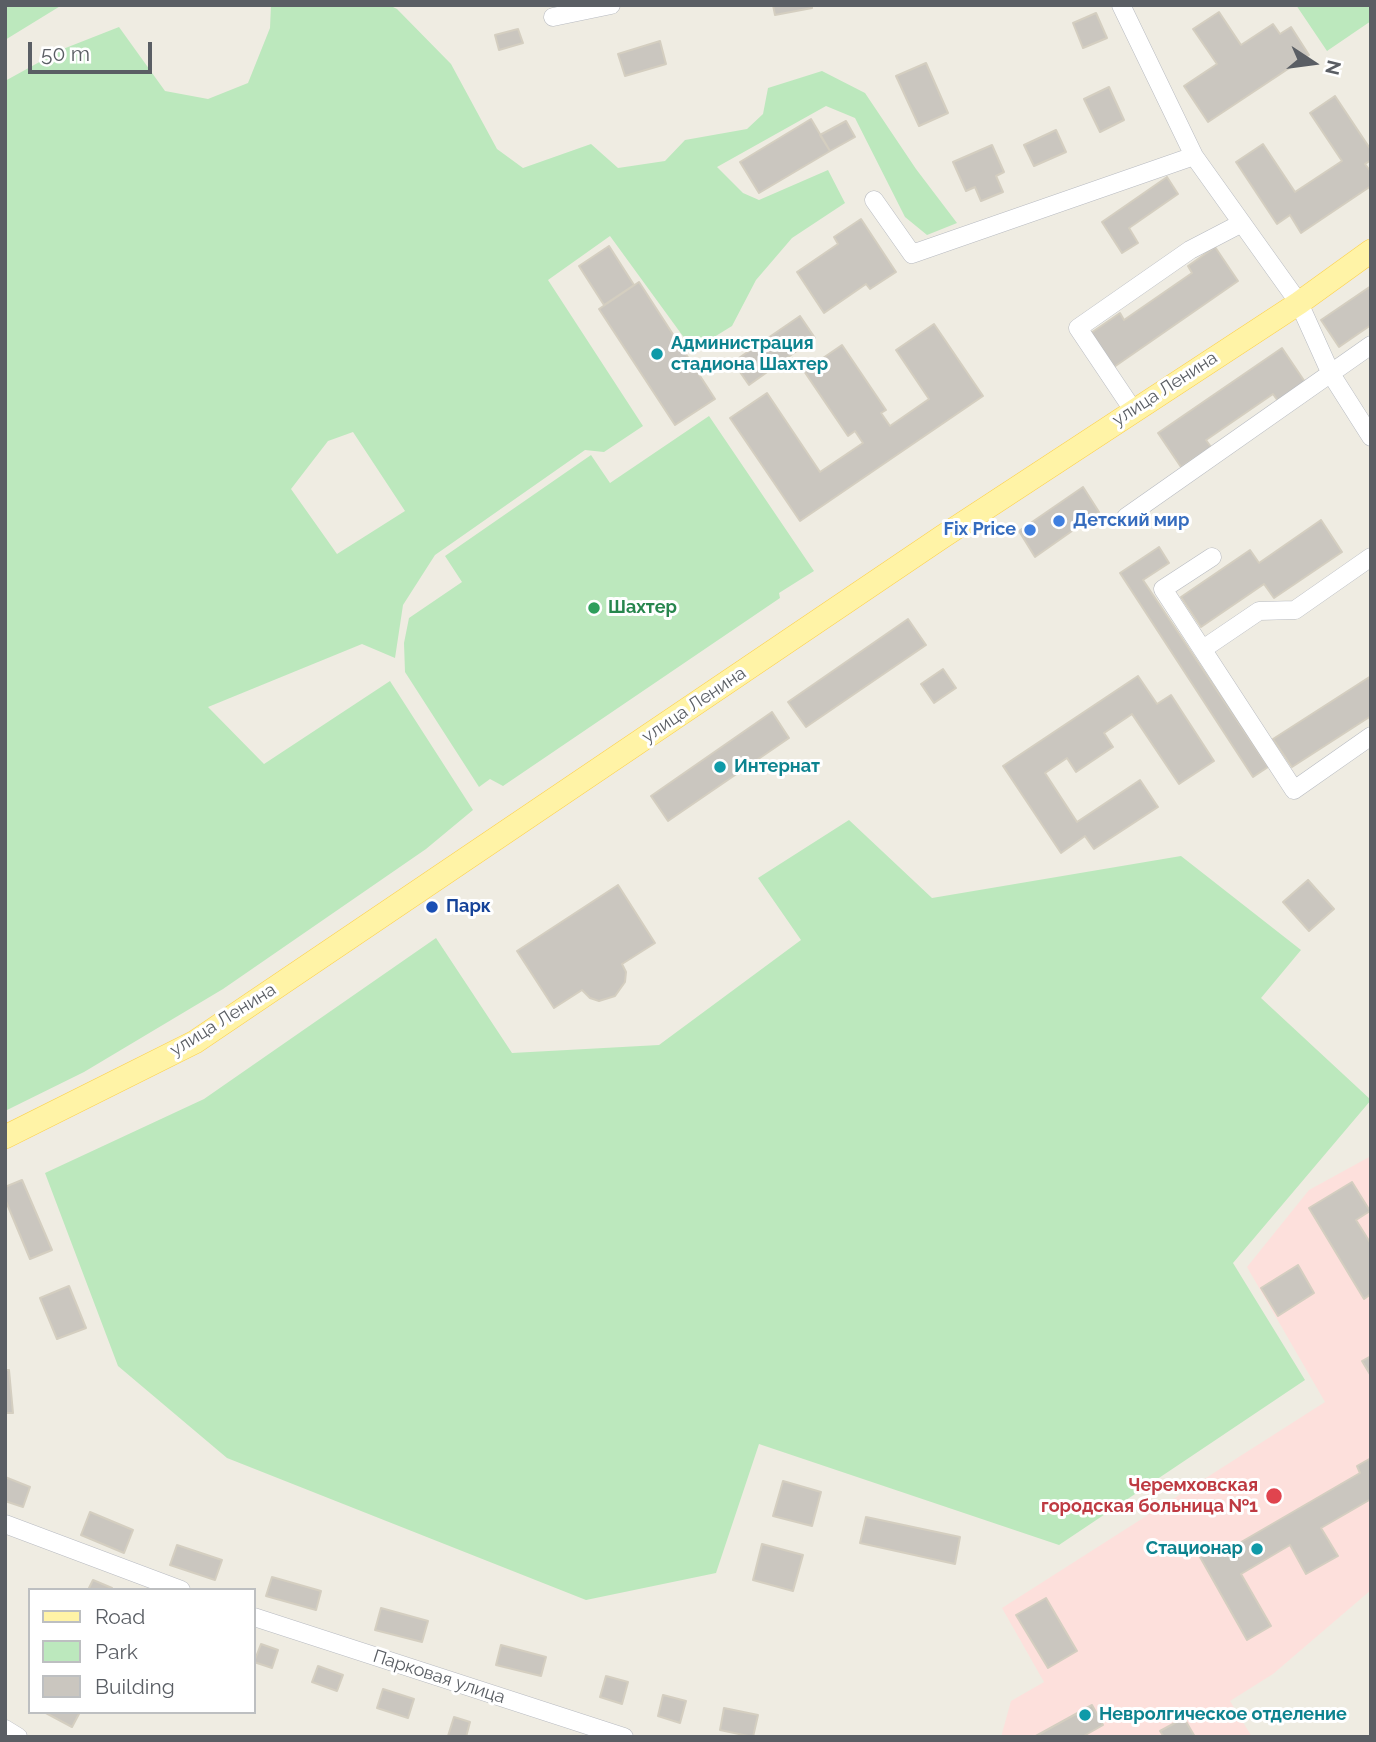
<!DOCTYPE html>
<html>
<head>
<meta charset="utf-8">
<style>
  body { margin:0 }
  #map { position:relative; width:1376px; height:1742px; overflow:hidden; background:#efece2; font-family:Raleway,sans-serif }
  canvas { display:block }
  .frame { position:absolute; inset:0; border:7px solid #5a5e64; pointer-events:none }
  .legend { position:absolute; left:28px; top:1588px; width:228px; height:126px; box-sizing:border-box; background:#fff; border:2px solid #bdbfc1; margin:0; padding:9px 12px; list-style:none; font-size:21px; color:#5a5e64 }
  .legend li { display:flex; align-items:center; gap:14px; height:35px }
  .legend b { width:35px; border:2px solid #bdbfc1 }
  .north { position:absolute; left:1278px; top:28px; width:70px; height:70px; -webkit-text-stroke:5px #fff; paint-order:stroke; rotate:103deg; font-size:19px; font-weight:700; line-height:28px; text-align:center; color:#5a5e64 }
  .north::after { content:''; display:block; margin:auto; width:24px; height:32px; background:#5a5e64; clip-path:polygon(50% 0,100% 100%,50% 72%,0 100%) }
  .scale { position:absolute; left:28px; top:42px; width:124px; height:32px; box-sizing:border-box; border:4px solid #5a5e64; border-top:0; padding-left:9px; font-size:21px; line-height:24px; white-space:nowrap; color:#5a5e64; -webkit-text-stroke:5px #fff; paint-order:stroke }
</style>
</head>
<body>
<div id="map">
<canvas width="1376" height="1742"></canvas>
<div class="frame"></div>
<ul class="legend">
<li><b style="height:9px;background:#fff3a6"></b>Road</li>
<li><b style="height:19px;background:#bce8bd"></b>Park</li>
<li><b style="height:19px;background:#cac6bf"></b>Building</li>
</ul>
<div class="north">N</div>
<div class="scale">50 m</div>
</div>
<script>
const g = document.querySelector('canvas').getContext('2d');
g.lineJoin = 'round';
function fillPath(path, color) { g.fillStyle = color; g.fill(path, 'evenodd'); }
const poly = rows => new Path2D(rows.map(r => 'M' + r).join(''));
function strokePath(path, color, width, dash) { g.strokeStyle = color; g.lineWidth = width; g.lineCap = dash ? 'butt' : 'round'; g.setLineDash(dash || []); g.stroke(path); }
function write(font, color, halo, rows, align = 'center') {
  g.font = font + ' Raleway,sans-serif'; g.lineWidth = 6; g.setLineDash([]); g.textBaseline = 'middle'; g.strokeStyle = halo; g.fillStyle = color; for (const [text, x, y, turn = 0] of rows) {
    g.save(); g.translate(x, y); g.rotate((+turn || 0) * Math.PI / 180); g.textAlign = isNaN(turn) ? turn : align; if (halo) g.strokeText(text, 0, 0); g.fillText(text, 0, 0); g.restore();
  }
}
fillPath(poly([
  [1371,1156,1371,1590,1273,1674,1230,1701,1252,1737,1001,1737,1011,1701,1044,1682,1002,1608,1325,1402,1247,1267,1309,1190]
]), '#fde0dc');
fillPath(poly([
  [5,5,62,5,5,40],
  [271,5,389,5,397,9,451,64,497,149,523,168,591,144,618,168,665,161,685,140,747,129,763,114,768,88,822,71,865,93,916,169,957,223,927,235,905,217,855,118,826,106,717,167,743,193,759,200,828,170,845,203,792,238,756,280,732,326,693,350,610,236,548,280,643,426,604,452,585,450,435,555,403,605,395,658,362,644,208,707,264,764,390,681,473,810,426,849,223,989,84,1072,5,1111,5,81,63,49,119,27,165,91,208,99,248,83,270,28],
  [353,432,405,511,337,554,291,489,328,441],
  [1296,5,1371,5,1371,21,1327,51],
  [709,416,814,571,779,593,780,598,503,786,490,779,479,787,405,672,404,643,409,618,462,582,445,556,591,455,610,483],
  [849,820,932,898,1181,856,1301,950,1261,998,1371,1100,1233,1263,1305,1380,1059,1545,759,1444,716,1573,586,1600,227,1458,118,1366,45,1173,204,1099,436,938,512,1053,659,1045,801,940,758,878]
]), '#bce8bd');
const building = poly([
  [773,5,812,5,812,8,775,15,773,5],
  [1219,12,1241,45,1273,24,1280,34,1291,27,1309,55,1208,122,1184,86,1217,64,1193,29,1219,12],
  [1096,13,1107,38,1083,48,1073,23,1096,13],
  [518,29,523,43,499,50,495,35,518,29],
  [660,41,666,64,625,76,618,54,660,41],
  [926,63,948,113,919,126,896,76,926,63],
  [1109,87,1124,120,1100,132,1084,99,1109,87],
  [1335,96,1371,150,1371,160,1365,164,1371,172,1371,186,1301,233,1290,215,1277,224,1236,162,1263,144,1295,192,1342,161,1310,113,1335,96],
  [811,119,830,151,759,193,740,162,811,119],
  [846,121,855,137,830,151,820,135,846,121],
  [1056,130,1066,152,1034,166,1024,145,1056,130],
  [992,145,1004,172,996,176,1003,192,981,201,975,187,966,191,953,162,992,145],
  [1167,177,1178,194,1129,228,1138,243,1122,253,1102,222,1167,177],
  [861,219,896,272,870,289,866,284,824,313,797,272,838,244,834,237,861,219],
  [609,246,634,285,604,305,579,266,609,246],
  [1215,247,1238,281,1114,367,1091,333,1120,313,1124,320,1192,273,1188,266,1215,247],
  [639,282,715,399,675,425,599,309,639,282],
  [1371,286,1371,325,1339,347,1321,320,1371,286],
  [800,316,815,338,749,385,733,362,800,316],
  [934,324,983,396,800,521,730,418,767,393,820,472,863,443,855,431,848,436,804,371,842,345,886,410,881,413,890,426,929,399,896,350,934,324],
  [1282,348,1305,382,1278,401,1273,394,1206,440,1211,447,1181,467,1158,433,1282,348],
  [1083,487,1099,512,1035,557,1019,531,1083,487],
  [1321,520,1342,552,1274,598,1264,584,1201,627,1181,597,1250,550,1259,563,1321,520],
  [1159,547,1169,563,1143,580,1268,767,1253,777,1120,573,1159,547],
  [908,619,926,645,806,727,788,702,908,619],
  [943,669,956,688,934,703,921,684,943,669],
  [1138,676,1157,704,1171,695,1214,761,1179,784,1132,714,1104,733,1113,747,1076,772,1067,758,1045,773,1077,822,1140,780,1158,807,1094,849,1085,836,1061,853,1003,766,1138,676],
  [1371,676,1371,716,1292,767,1273,739,1371,676],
  [772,712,789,738,668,821,651,796,772,712],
  [1308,880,1334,909,1309,931,1283,902,1308,880],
  [618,885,655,943,622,964,626,972,625,982,615,996,599,1001,590,998,582,990,554,1008,517,951,618,885],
  [22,1180,52,1250,30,1259,5,1199,5,1187,22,1180],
  [1352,1182,1370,1211,1356,1220,1371,1244,1371,1294,1364,1299,1309,1208,1352,1182],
  [1298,1265,1314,1293,1278,1316,1261,1288,1298,1265],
  [69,1286,86,1328,57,1339,40,1298,69,1286],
  [1371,1356,1371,1376,1362,1361,1371,1356],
  [5,1370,9,1370,13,1413,5,1413,5,1370],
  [1371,1458,1371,1499,1321,1528,1338,1556,1306,1574,1290,1545,1241,1574,1271,1626,1247,1640,1200,1557,1221,1545,1224,1552,1360,1473,1357,1466,1371,1458],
  [5,1477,30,1487,23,1507,5,1501,5,1477],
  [783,1481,821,1492,812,1526,773,1516,783,1481],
  [90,1512,133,1530,124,1553,81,1535,90,1512],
  [866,1517,960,1537,955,1564,860,1543,866,1517],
  [762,1544,803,1555,793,1591,753,1580,762,1544],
  [177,1545,222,1560,215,1580,170,1565,177,1545],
  [272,1577,321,1591,316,1610,266,1596,272,1577],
  [93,1580,112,1588,112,1590,88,1590,93,1580],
  [1046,1598,1077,1651,1048,1668,1016,1615,1046,1598],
  [381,1608,428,1621,422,1642,375,1630,381,1608],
  [261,1644,278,1650,272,1668,254,1662,261,1644],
  [501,1645,546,1657,541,1676,496,1665,501,1645],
  [318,1666,343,1675,337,1691,312,1682,318,1666],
  [606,1676,628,1682,622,1704,600,1697,606,1676],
  [383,1689,414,1699,408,1718,377,1708,383,1689],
  [663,1695,686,1701,680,1723,658,1716,663,1695],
  [1092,1705,1103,1725,1082,1737,1034,1737,1092,1705],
  [724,1708,758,1715,753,1737,720,1730,724,1708],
  [44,1712,80,1712,72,1727,44,1712],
  [454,1717,470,1722,466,1737,448,1736,454,1717],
  [1184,1718,1195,1737,1164,1737,1160,1731,1184,1718]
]);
fillPath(building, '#cac6bf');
strokePath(building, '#d4cec0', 2);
const minor = poly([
  [1121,5,1194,156,1299,303,1331,374,1371,437],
  [553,17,611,5],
  [874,200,912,254,1194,156],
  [1133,410,1078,328,1190,250,1242,223],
  [1126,517,1371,345],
  [1212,557,1163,589,1294,790,1371,736],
  [1203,649,1259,611,1295,610,1371,557],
  [5,1524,181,1590],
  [254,1617,624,1737],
  [5,1729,18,1737]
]);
const major = poly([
  [5,1137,195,1042,942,537,1299,303,1371,251]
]);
strokePath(minor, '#b7bac0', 19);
strokePath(major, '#fdd14d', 24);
strokePath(minor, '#fff', 18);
strokePath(major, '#fff3a6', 23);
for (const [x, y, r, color] of [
  [657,354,7,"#0f9aa8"],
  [1059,521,7,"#3f7fe0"],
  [1030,530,7,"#3f7fe0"],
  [594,608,7,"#2e9e5b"],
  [720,767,7,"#0f9aa8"],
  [432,907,7,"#1a4fb4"],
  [1274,1496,9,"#e0444e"],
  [1257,1549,7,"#0f9aa8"],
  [1085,1715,7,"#0f9aa8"]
]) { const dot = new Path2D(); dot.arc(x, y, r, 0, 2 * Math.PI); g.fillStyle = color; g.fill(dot); strokePath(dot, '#fff', 2.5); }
write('bold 18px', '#0d838f', '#fff', [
  ["Администрация",671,344],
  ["стадиона Шахтер",671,365],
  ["Интернат",734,767],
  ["Стационар",1243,1549,"right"],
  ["Невролгическое отделение",1099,1715]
], 'left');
write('18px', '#5a5e64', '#fff', [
  ["улица Ленина",1165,389,-33],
  ["улица Ленина",694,705,-34],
  ["улица Ленина",223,1020,-32],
  ["Парковая улица",439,1677,18]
]);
write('bold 18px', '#366cbe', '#fff', [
  ["Детский мир",1073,521],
  ["Fix Price",1016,530,"right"]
], 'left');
write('bold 18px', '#27864d', '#fff', [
  ["Шахтер",608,608]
], 'left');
write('bold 18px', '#164399', '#fff', [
  ["Парк",446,907]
], 'left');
write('bold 18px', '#be3a42', '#fff', [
  ["Черемховская",1258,1486],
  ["городская больница №1",1258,1507]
], 'right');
</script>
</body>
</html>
